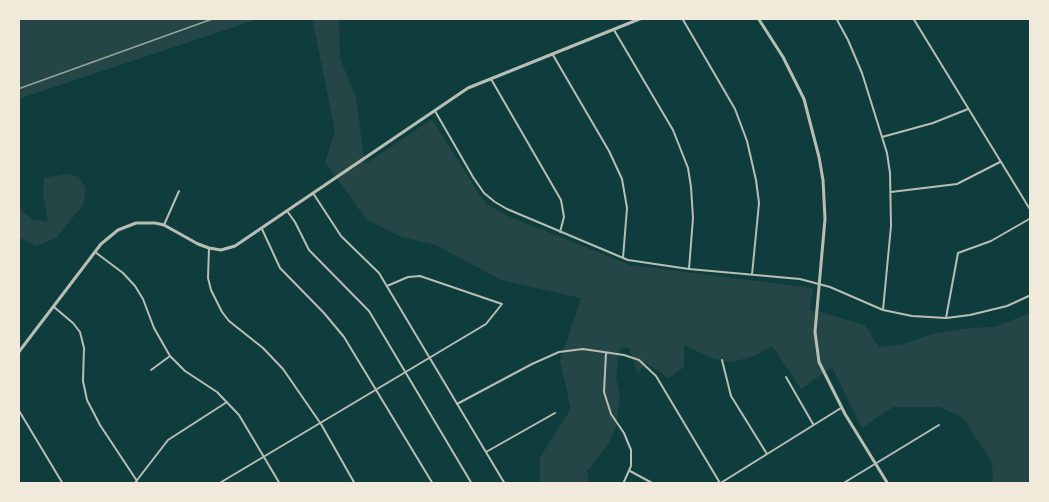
<!DOCTYPE html>
<html>
<head>
<meta charset="utf-8">
<style>
  body { margin:0 }
  #map { position:relative; width:1049px; height:502px; overflow:hidden; background:#0f3d3e; font-family:"IBM Plex Sans",sans-serif }
  canvas { display:block }
  .frame { position:absolute; inset:0; border:20px solid #f1e9da; pointer-events:none }
</style>
</head>
<body>
<div id="map">
<canvas width="1049" height="502"></canvas>
<div class="frame"></div>
</div>
<script>
const g = document.querySelector('canvas').getContext('2d');
g.lineJoin = 'round';
function fillPath(path, color) { g.fillStyle = color; g.fill(path, 'evenodd'); }
const poly = rows => new Path2D(rows.map(r => 'M' + r).join(''));
function strokePath(path, color, width, dash) { g.strokeStyle = color; g.lineWidth = width; g.lineCap = dash ? 'butt' : 'round'; g.setLineDash(dash || []); g.stroke(path); }
fillPath(poly([
  [18,18,261,18,18,99],
  [312,18,339,18,340,58,356,98,365,164,432,119,479,194,487,204,508,216,630,265,813,288,810,309,865,325,879,347,904,344,932,334,970,328,994,327,1031,313,1031,484,993,484,992,462,963,418,940,407,893,407,862,428,832,367,801,389,772,346,755,356,732,362,713,359,684,345,684,367,669,378,646,363,638,373,629,348,620,347,616,377,620,396,616,427,608,445,587,471,589,484,540,484,540,457,571,409,560,361,581,298,501,280,436,245,401,237,366,219,325,162,335,131],
  [64,174,78,176,86,188,83,205,57,237,37,246,18,237,18,207,33,220,48,222,43,194,44,178]
]), '#244646');
strokePath(poly([
  [682,18,735,109,747,141,756,180,759,203,752,275],
  [836,18,848,40,862,73,887,153,890,173,891,226,883,310],
  [913,18,1031,211],
  [614,30,673,130,688,168,691,187,693,218,689,269],
  [553,55,609,151,622,179,627,208,623,258],
  [491,79,561,200,564,217,560,232],
  [435,111,473,177,484,193,495,202,507,209,628,260,689,269,800,279,830,287,883,310,912,316,946,318,970,315,1007,306,1031,295],
  [882,137,933,123,968,109],
  [891,192,957,184,1000,162],
  [313,193,341,236,379,273,505,484],
  [287,211,295,222,309,250,369,311,472,484],
  [164,225,179,191],
  [262,229,280,268,324,313,344,337,433,484],
  [209,248,208,278,211,290,222,312,229,321,263,348,283,369,321,424,355,484],
  [95,252,123,273,135,286,143,299,154,328,170,356,185,371,217,392,239,415,280,484],
  [54,307,73,323,80,332,84,348,83,381,87,400,100,425,137,481],
  [946,318,958,253,991,241,1031,218],
  [606,353,604,392,611,414,624,433,631,450,631,466,623,484],
  [722,360,731,396,767,454],
  [151,370,170,356],
  [786,377,813,424],
  [457,404,532,364,559,352,583,349,624,355,639,360,656,376,720,483],
  [18,409,63,484],
  [486,452,555,413],
  [630,471,654,484],
  [134,484,168,440,227,402],
  [218,484,486,324,502,304,420,276,408,277,387,286],
  [719,484,841,408],
  [842,484,939,425]
]), '#b8beb3', 2);
strokePath(poly([
  [758,18,783,57,804,99,819,157,823,180,825,219,815,332,819,362,845,414,888,484],
  [18,353,101,244,118,230,136,223,155,223,164,225,198,244,209,248,221,250,235,246,468,88,642,18]
]), '#b8beb3', 3);
strokePath(poly([
  [18,483,18,484]
]), '#f1e9da', 3);
strokePath(poly([
  [18,89,215,18]
]), '#97a49c', 1.5);
</script>
</body>
</html>
